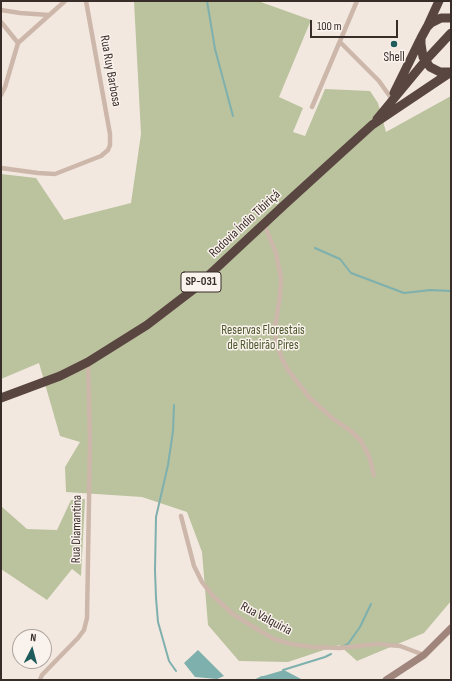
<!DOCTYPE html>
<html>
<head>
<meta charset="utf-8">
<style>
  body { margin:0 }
  #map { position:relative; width:452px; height:681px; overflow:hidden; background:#f3e8df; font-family:"Sofia Sans Condensed",sans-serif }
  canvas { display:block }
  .frame { position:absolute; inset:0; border:2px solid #392d2a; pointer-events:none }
  .north { position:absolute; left:12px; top:629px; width:40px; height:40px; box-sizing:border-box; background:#faf2ec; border:1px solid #ada39e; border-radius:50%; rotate:6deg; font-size:11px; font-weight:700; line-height:16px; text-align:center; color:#392d2a }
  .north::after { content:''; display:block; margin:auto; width:14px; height:18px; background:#1f5b5a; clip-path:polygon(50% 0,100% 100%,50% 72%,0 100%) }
  .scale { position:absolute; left:310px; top:20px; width:88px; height:18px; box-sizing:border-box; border:2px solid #392d2a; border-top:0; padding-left:5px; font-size:12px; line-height:14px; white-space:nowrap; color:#392d2a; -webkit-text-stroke:3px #faf2ec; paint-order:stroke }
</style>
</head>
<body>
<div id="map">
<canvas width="452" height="681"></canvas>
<div class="frame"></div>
<div class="north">N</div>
<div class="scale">100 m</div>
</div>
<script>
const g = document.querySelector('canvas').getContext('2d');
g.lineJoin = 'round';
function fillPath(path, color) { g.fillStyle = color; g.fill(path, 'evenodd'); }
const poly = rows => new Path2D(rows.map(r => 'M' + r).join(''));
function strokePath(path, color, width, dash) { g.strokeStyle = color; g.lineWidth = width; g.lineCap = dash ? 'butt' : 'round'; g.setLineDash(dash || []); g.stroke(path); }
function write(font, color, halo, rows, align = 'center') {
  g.font = font + ' "Sofia Sans Condensed",sans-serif'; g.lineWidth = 3; g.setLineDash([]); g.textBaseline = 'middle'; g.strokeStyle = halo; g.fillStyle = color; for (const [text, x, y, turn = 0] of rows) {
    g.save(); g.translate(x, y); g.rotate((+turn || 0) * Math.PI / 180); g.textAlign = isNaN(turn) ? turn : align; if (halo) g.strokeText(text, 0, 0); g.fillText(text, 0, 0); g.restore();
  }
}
fillPath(poly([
  [134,1,258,1,311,20,279,97,303,108,293,132,305,136,325,89,370,91,378,103,386,132,451,96,451,601,424,633,357,661,339,645,288,662,239,661,208,625,202,552,187,512,142,497,66,492,65,467,80,442,60,436,39,363,1,379,1,174,36,178,64,220,131,203,141,134],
  [85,499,81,576,72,569,47,600,1,569,1,506,27,529,57,530,71,500]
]), '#bac29e');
fillPath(poly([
  [198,650,224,676,217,679,195,677,184,663],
  [284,670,303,680,259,680,260,677]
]), '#7eb0ae');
strokePath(poly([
  [207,1,215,49,233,116],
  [315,248,340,259,351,273,404,293,431,290,451,291],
  [174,405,173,431,168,465,156,517,155,570,156,598,158,622,169,661,176,671],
  [344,646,348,644,360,627,371,604],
  [283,670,325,657,331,654],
  [256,680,262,677]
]), '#7eb0ae', 2);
strokePath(poly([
  [1,10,20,13,49,15],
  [1,22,18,43],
  [340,42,379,81,391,98],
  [1,95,5,87,18,43,65,1],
  [312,107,357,1],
  [1,168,38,173,55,174,101,156,108,150,110,145,110,134,86,1],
  [264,224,276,253,281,278,280,296,275,327,276,341,282,359,288,370,309,397,332,418,351,431,361,441,369,456,374,475],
  [181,516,194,566,202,582,212,595,233,614,252,626,274,639,291,644,312,647,340,648,377,644,400,646,424,655],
  [40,680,42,675,78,638,84,630,87,618,90,440,88,362]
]), '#ccb7aa', 4.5);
strokePath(poly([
  [386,680,424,655,451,628]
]), '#9f857c', 7);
strokePath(poly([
  [428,25,439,1],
  [451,72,440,72,430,67,423,57,421,44,421,38,427,27,431,23,441,18,451,18],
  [394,93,420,40],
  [377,119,425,61,451,33],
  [1,398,60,376,88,362,147,325,194,289,283,206,372,125,451,72]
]), '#5a4641', 9);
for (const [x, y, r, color] of [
  [394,44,4,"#1f5b5a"]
]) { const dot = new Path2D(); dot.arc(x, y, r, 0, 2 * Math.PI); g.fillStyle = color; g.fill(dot); strokePath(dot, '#faf2ec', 1.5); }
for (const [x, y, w] of [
  [201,282,40]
]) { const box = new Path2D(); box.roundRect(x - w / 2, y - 10, w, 20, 3); g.fillStyle = '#faf2ec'; g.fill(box); strokePath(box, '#392d2a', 1); }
write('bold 12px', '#392d2a', null, [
  ["SP-031",201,282]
]);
write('13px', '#392d2a', '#faf2ec', [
  ["Shell",394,58]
]);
write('13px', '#392d2a', '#faf2ec', [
  ["Rua Ruy Barbosa",110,71,80],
  ["Rodovia Índio Tibiriçá",245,224,-43],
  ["Rua Diamantina",77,529,-89],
  ["Rua Valquiria",266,619,28]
]);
write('13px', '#4c582d', '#faf2ec', [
  ["Reservas Florestais",263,331],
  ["de Ribeirão Pires",263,346]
]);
</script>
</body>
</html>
